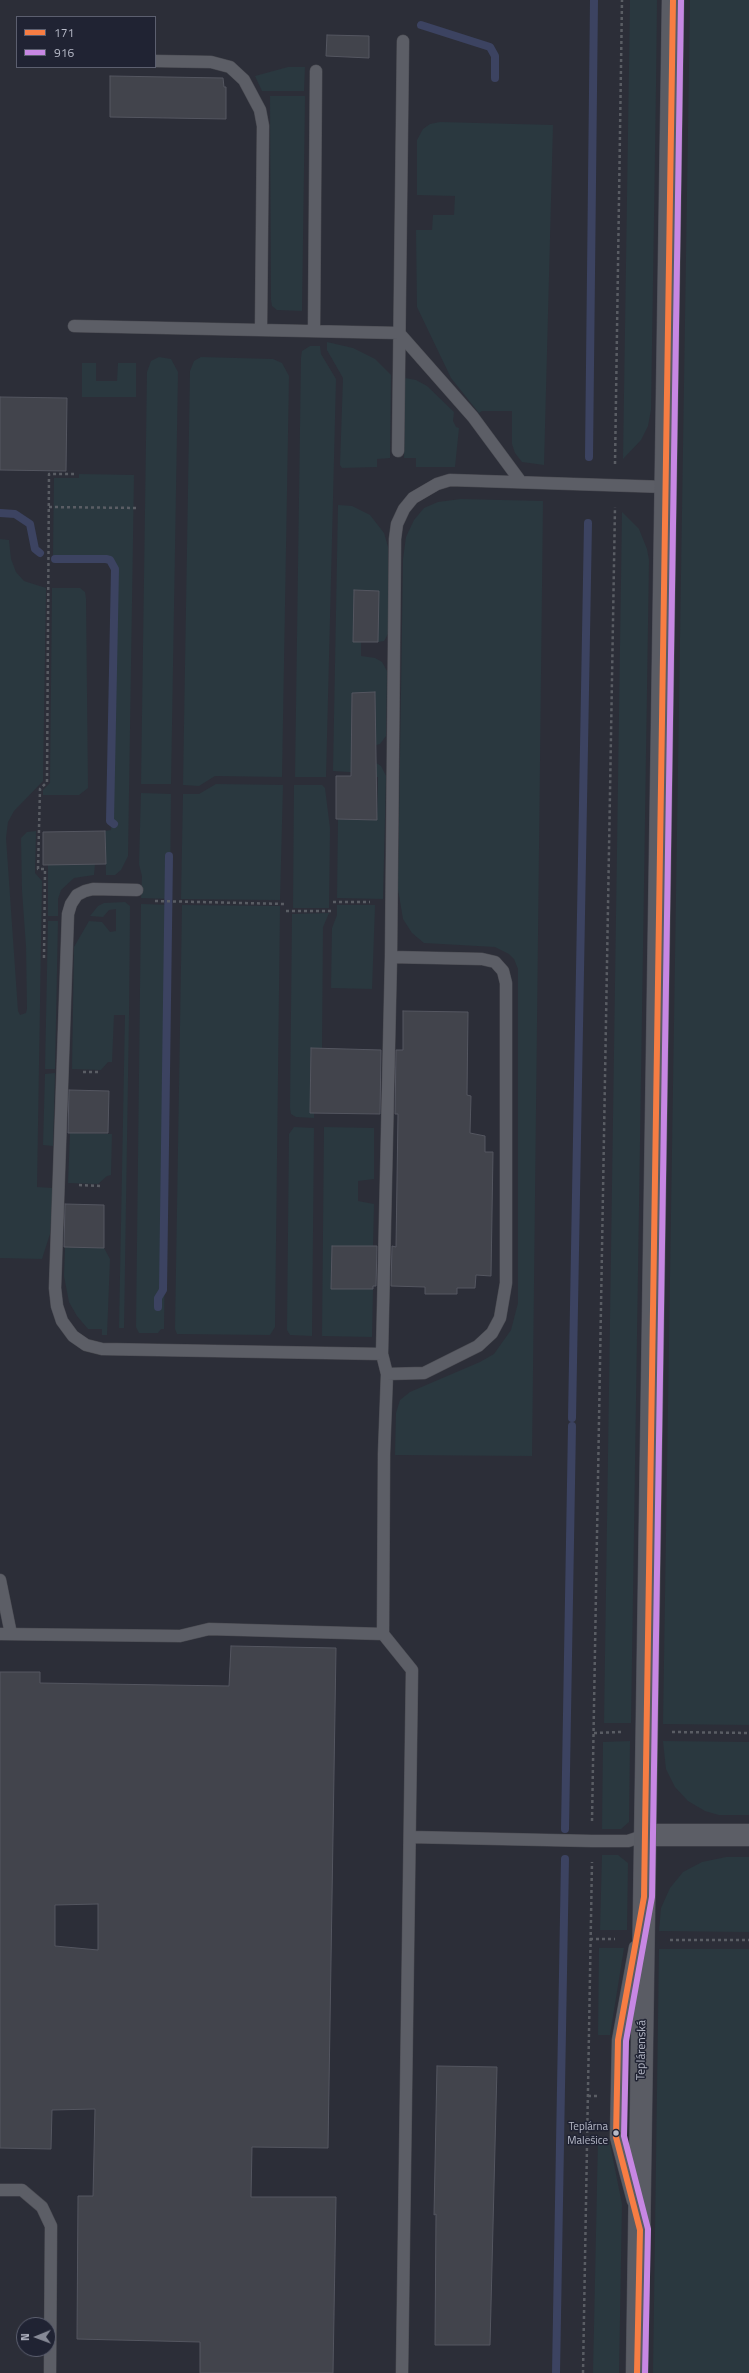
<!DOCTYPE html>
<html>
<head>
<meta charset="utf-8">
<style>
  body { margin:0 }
  #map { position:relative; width:749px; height:2373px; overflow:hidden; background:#2c2e38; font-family:"Titillium Web",sans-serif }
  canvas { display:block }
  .legend { position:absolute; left:16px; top:16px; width:140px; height:52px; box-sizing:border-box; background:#202333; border:1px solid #5c5f6f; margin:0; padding:5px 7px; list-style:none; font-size:12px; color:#b7bac8 }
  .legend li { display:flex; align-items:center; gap:8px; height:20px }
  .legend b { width:20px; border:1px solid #5c5f6f }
  .north { position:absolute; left:16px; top:2317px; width:40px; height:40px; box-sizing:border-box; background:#202333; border:1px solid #5c5f6f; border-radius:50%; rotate:269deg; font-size:11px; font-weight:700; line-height:16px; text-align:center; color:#b7bac8 }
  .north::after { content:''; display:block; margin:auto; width:14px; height:18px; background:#868996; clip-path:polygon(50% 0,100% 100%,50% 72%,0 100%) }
</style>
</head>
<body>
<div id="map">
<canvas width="749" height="2373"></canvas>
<ul class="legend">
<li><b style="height:5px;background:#f77d43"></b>171</li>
<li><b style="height:5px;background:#c787e3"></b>916</li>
</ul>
<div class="north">N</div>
</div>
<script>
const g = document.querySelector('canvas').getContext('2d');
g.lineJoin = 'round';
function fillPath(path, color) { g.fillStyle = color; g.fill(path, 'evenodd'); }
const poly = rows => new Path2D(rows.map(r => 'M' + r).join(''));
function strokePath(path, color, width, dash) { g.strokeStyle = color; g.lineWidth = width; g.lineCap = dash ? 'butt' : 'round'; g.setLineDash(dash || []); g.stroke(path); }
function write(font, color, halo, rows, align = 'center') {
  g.font = font + ' "Titillium Web",sans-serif'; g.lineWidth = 3; g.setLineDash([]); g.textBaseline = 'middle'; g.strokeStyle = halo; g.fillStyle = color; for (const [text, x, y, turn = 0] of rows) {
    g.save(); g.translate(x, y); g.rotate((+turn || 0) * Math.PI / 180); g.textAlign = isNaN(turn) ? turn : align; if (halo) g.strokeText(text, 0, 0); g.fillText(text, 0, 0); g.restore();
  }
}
fillPath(poly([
  [630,0,657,0,656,87,651,410,648,426,641,440,623,459],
  [690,0,749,0,749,1725,663,1724],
  [288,67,305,67,304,91,262,91,255,76],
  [270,96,305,96,302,311,277,310,272,306,271,300],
  [440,122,553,125,544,465,522,462,515,453,512,444,512,411,482,411,479,413,451,378,417,307,416,230,432,230,433,215,454,215,455,196,417,195,417,140,423,129,430,124],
  [327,342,353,348,375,359,391,375,390,458,377,459,377,467,342,468,340,465,343,378,327,350],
  [310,346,320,346,321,354,336,379,326,777,295,777,301,358,302,351],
  [159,357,171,359,178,372,171,784,141,784,147,372,151,361],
  [201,357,273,359,282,363,289,376,282,777,215,776,199,786,183,785,190,371,194,361],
  [82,363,96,363,96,381,117,381,118,363,136,363,136,397,82,397],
  [405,378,416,380,427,386,454,412,453,421,456,427,459,428,455,467,416,467,416,458,404,458],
  [79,474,134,475,128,856,121,870,115,875,106,875,105,831,111,830,116,566,112,560,107,557,53,556,54,478,79,478],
  [461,499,543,501,532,1456,395,1455,396,1413,400,1400,410,1392,480,1362,494,1354,511,1330,518,1303,518,969,514,959,509,954,495,947,424,943,412,933,403,919,398,889,403,559,406,537,414,520,424,508,438,502],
  [338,505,352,506,370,515,384,533,388,547,388,634,384,641,378,642,378,591,354,590,353,641,361,642,361,656,375,658,382,662,387,671,386,736,380,744,376,745,375,693,352,693,351,744,359,744,371,760,381,766,386,776,383,899,337,898,338,819,377,820,378,777,366,777,365,773,333,771],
  [622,512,639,529,647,549,649,560,631,1723,604,1723],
  [0,539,9,540,11,559,16,572,24,581,46,588,43,781,14,811,8,822,6,838,18,1011,20,1015,26,1013,27,1009,26,946,22,890,21,838,27,832,36,831,35,873,42,881,37,1187,53,1188,50,1234,42,1259,0,1258],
  [52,588,80,588,85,592,86,599,88,788,79,795,43,795,43,790,50,783],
  [216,784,283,785,280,900,181,899,183,794,199,794],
  [294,785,322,785,325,788,330,828,329,908,293,908],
  [141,793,171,794,170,899,141,898,142,876,139,864],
  [48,864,95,864,94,875,74,878,61,890,58,899,58,916,48,916],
  [125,902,130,906,129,1015,124,1328,119,1328,125,1015,114,1015,112,1062,108,1062,101,1070,72,1069,74,947,89,921,102,922,110,932,116,931,116,909,109,910,103,917,90,916,98,906,104,903],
  [141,904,169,905,164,1329,161,1329,158,1333,139,1333,136,1327],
  [182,905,280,906,275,1327,270,1335,177,1334,175,1329],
  [337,905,375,905,372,989,331,988,332,928,337,915],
  [329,913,323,927,322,1048,311,1048,310,1113,314,1113,314,1118,296,1117,291,1114,290,1108,292,914],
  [48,921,58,921,55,1069,45,1069],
  [55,1073,53,1146,43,1145,45,1074],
  [294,1127,314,1128,312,1336,290,1335,287,1330,289,1134],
  [324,1127,374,1128,374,1179,358,1181,358,1201,374,1204,373,1246,332,1246,331,1289,373,1289,372,1337,322,1336],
  [70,1133,112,1134,111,1175,107,1176,98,1184,68,1183],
  [65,1247,104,1248,110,1259,107,1335,102,1335,102,1329,88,1329,77,1316,69,1302,64,1276],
  [630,1741,629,1822,621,1829,602,1829,603,1742],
  [663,1741,749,1742,749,1815,719,1815,705,1811,688,1801,675,1787,666,1769],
  [602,1855,618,1855,628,1863,627,1930,600,1930],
  [726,1857,749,1857,749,1932,659,1931,661,1908,670,1888,683,1872,702,1862],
  [599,1948,624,1948,610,2035,598,2035],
  [659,1949,749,1949,749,2373,653,2373],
  [598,2139,609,2139,622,2204,619,2373,593,2373]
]), '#2a383f');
strokePath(poly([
  [421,25,490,47,495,56,495,78],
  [589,457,594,0],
  [0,513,15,514,30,524,35,549,40,553],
  [55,559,106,559,110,560,115,569,110,821,114,824],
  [158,1307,158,1298,163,1290,169,856],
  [572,1418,588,523],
  [565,1829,572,1426],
  [556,2373,565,1859]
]), '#3c4361', 8);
const building = poly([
  [327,35,369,36,369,58,326,56,327,35],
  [110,76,223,78,224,87,226,87,226,119,110,117,110,76],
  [0,397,67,398,66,471,0,470,0,397],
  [354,590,379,591,378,642,353,642,354,590],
  [375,692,377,820,336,819,336,776,351,776,352,693,375,692],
  [105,831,106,864,43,865,43,832,105,831],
  [403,1011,468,1012,467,1095,471,1096,470,1133,485,1136,485,1152,493,1152,491,1276,476,1275,475,1288,457,1288,457,1294,425,1294,425,1287,391,1286,392,1246,396,1247,398,1114,395,1114,396,1050,403,1050,403,1011],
  [311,1048,381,1050,380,1114,310,1113,311,1048],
  [69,1090,109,1091,108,1133,68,1133,69,1090],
  [65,1204,104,1205,104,1248,64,1247,65,1204],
  [332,1246,377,1246,376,1286,373,1286,373,1289,331,1289,332,1246],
  [231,1646,336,1648,328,2148,252,2147,251,2197,336,2197,333,2373,200,2373,200,2342,77,2339,78,2196,93,2196,95,2109,52,2110,51,2149,0,2148,0,1672,40,1672,40,1683,229,1686,231,1646],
  [98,1904,98,1950,55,1946,55,1905,98,1904],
  [437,2066,497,2067,490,2345,435,2345,436,2214,434,2215,437,2066]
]);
fillPath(building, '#42444c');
strokePath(building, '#545660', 1);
const lane = poly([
  [155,61,211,62,230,67,244,80,260,110,263,126,261,329],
  [74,326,399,333,473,417,521,482],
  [314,330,316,71],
  [398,451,403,41],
  [137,890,93,889,85,891,77,895,71,904,68,914,55,1288,57,1306,62,1321,73,1336,86,1345,102,1349,382,1354],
  [387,1374,424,1373,478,1346,492,1333,500,1318,506,1283,506,983,503,971,495,962,482,959,391,957,395,539,397,524,404,509,413,498,437,484,450,480,666,487],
  [0,1580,11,1634],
  [0,1634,180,1636,209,1629,383,1634,412,1670,402,2373],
  [383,1634,384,1454,387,1374,382,1354,391,957],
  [410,1837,592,1841,628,1841,646,1835],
  [0,2190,22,2190,42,2207,51,2226,50,2373],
  [633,2201,616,2137,618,2040,635,1947]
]);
const street = poly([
  [646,1835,749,1835]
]);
const secondary = poly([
  [637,2373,673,0]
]);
strokePath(lane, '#4a4b52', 13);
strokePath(street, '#4a4b52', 23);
strokePath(secondary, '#4a4b55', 23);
strokePath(poly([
  [615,464,622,0],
  [49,507,139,508],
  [155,901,286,904],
  [333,902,370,902],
  [286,911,333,911],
  [44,958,45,869,38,869,40,789,47,782,49,474,74,474],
  [83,1072,99,1072],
  [79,1185,101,1186],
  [672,1732,749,1733],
  [594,1733,621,1732],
  [592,1821,615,507],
  [590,1939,615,1939],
  [670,1940,749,1940],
  [588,2096,597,2096],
  [583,2373,592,1862]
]), '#5a5d64', 2.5, [3, 3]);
strokePath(lane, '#5c5e66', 12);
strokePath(street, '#5c5e66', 22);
strokePath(secondary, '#5a5c64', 22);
strokePath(poly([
  [637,2373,640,2230,616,2137,618,2040,644,1897,673,0]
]), '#f77d43', 6);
strokePath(poly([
  [645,2373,648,2229,624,2136,626,2041,652,1897,681,0]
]), '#c787e3', 6);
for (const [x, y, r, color] of [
  [616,2133,3.5,"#b7bac8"]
]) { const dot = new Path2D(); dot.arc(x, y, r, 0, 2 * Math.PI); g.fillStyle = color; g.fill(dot); strokePath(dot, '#202333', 1.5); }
write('11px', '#b7bac8', '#202333', [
  ["Teplárna",608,2127],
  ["Malešice",608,2141]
], 'right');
write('12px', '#b7bac8', '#202333', [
  ["Teplárenská",642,2050,-89]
]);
</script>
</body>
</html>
